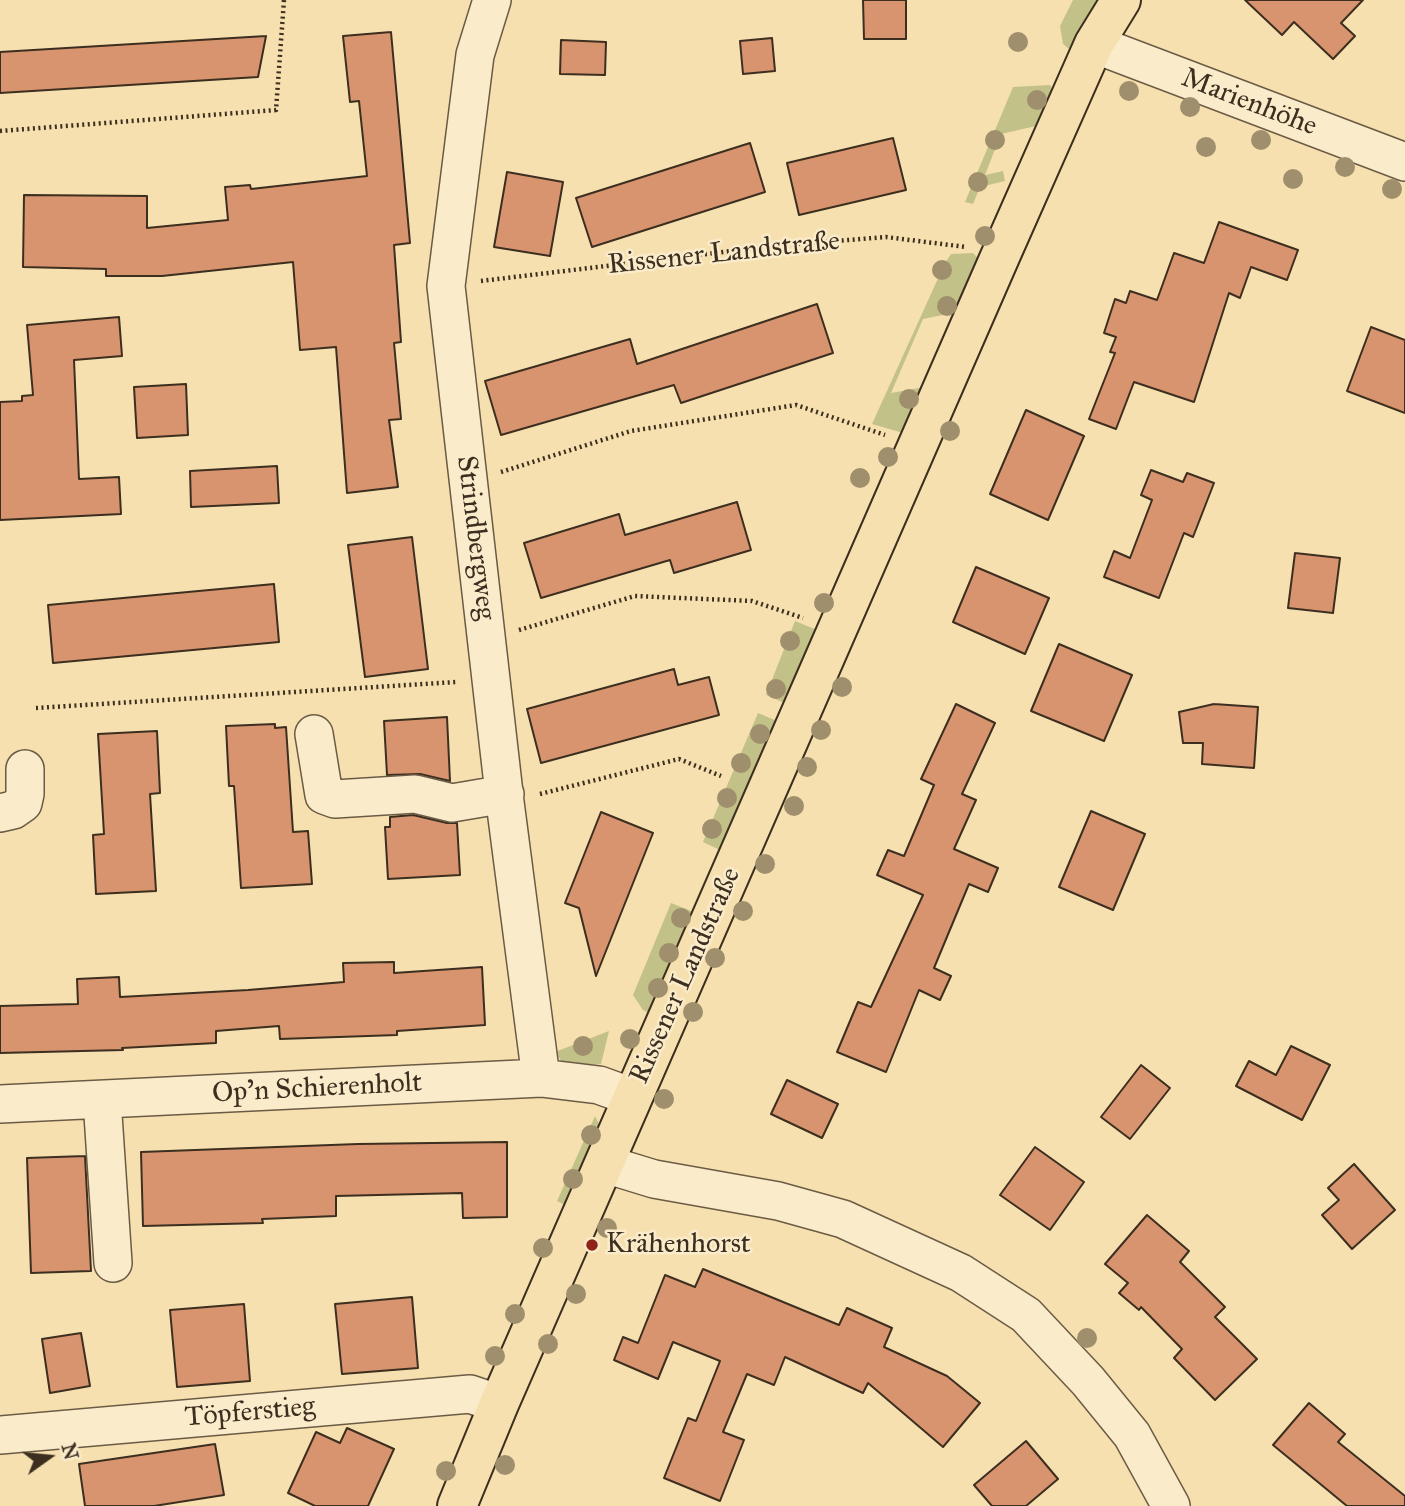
<!DOCTYPE html>
<html>
<head>
<meta charset="utf-8">
<style>
  body { margin:0 }
  #map { position:relative; width:1405px; height:1506px; overflow:hidden; background:#f7e0af; font-family:"IM FELL Great Primer",serif }
  canvas { display:block }
  .north { position:absolute; left:14px; top:1422px; width:70px; height:70px; -webkit-text-stroke:5px #faebcb; paint-order:stroke; rotate:75deg; font-size:19px; font-weight:700; line-height:28px; text-align:center; color:#3c2f20 }
  .north::after { content:''; display:block; margin:auto; width:24px; height:32px; background:#3c2f20; clip-path:polygon(50% 0,100% 100%,50% 72%,0 100%) }
</style>
</head>
<body>
<div id="map">
<canvas width="1405" height="1506"></canvas>
<div class="north">N</div>
</div>
<script>
const g = document.querySelector('canvas').getContext('2d');
g.lineJoin = 'round';
function fillPath(path, color) { g.fillStyle = color; g.fill(path, 'evenodd'); }
const poly = rows => new Path2D(rows.map(r => 'M' + r).join(''));
function strokePath(path, color, width, dash) { g.strokeStyle = color; g.lineWidth = width; g.lineCap = dash ? 'butt' : 'round'; g.setLineDash(dash || []); g.stroke(path); }
function write(font, color, halo, rows, align = 'center') {
  g.font = font + ' "IM FELL Great Primer",serif'; g.lineWidth = 5; g.setLineDash([]); g.textBaseline = 'middle'; g.strokeStyle = halo; g.fillStyle = color; for (const [text, x, y, turn = 0] of rows) {
    g.save(); g.translate(x, y); g.rotate((+turn || 0) * Math.PI / 180); g.textAlign = isNaN(turn) ? turn : align; if (halo) g.strokeText(text, 0, 0); g.fillText(text, 0, 0); g.restore();
  }
}
fillPath(poly([
  [1073,0,1098,0,1074,48,1069,49,1063,44,1060,26],
  [1050,85,1053,90,1036,126,1001,134,985,175,1003,171,1005,181,980,187,973,204,965,202,1013,87],
  [973,253,980,260,957,312,923,319,891,393,925,387,903,433,872,424,945,263,951,254],
  [795,621,817,630,787,704,766,695],
  [758,713,777,721,722,851,703,842],
  [671,903,694,912,651,1014,643,1010,633,995],
  [609,1031,601,1064,570,1066,562,1062,555,1052],
  [595,1116,600,1126,569,1207,557,1201]
]), '#c2c187');
const building = poly([
  [863,0,906,0,906,39,864,39,863,0],
  [1245,0,1363,0,1341,23,1355,36,1333,59,1294,22,1282,35,1245,0],
  [391,32,410,243,394,245,401,342,394,343,401,419,389,420,398,487,347,493,336,347,300,350,293,262,162,276,106,276,106,269,23,267,24,195,147,196,147,228,228,220,225,187,250,185,251,189,367,176,359,101,350,102,343,36,391,32],
  [266,36,258,77,0,93,0,52,266,36],
  [772,38,775,71,743,74,740,41,772,38],
  [561,40,606,42,605,75,560,74,561,40],
  [893,138,906,190,799,215,787,163,893,138],
  [750,143,765,192,592,247,576,198,750,143],
  [507,172,563,182,550,256,494,247,507,172],
  [1219,222,1298,250,1287,280,1251,267,1240,298,1229,293,1194,402,1134,382,1116,429,1089,419,1115,353,1110,352,1116,337,1104,333,1115,299,1126,303,1130,291,1157,300,1174,253,1204,263,1219,222],
  [817,304,833,353,681,403,674,385,501,435,485,381,630,339,637,364,817,304],
  [119,317,122,356,74,360,79,479,119,477,121,514,0,520,0,402,22,401,22,396,33,395,27,325,119,317],
  [1371,327,1405,340,1405,413,1347,391,1371,327],
  [186,384,188,435,137,438,134,387,186,384],
  [1026,410,1084,436,1048,520,990,494,1026,410],
  [277,466,279,503,191,507,190,471,277,466],
  [1151,470,1183,482,1187,473,1214,483,1193,537,1184,533,1159,598,1104,577,1114,551,1130,558,1152,500,1141,495,1151,470],
  [737,502,751,550,674,573,670,560,541,598,524,543,619,514,625,535,737,502],
  [412,537,428,669,365,677,348,545,412,537],
  [1295,553,1340,558,1333,613,1288,608,1295,553],
  [976,567,1049,598,1025,654,953,622,976,567],
  [274,584,279,642,53,663,48,605,274,584],
  [1059,644,1132,675,1104,741,1031,711,1059,644],
  [674,669,678,685,709,677,719,715,541,763,527,709,674,669],
  [956,704,995,723,962,794,976,800,954,849,998,868,988,892,969,884,934,968,951,976,940,1000,919,990,886,1072,837,1052,858,1002,871,1007,923,895,877,875,888,850,904,856,934,785,921,779,956,704],
  [1214,704,1258,707,1254,768,1202,764,1203,743,1183,743,1179,712,1214,704],
  [447,717,450,781,420,774,387,775,384,721,447,717],
  [275,724,275,728,286,727,293,832,308,831,312,884,241,888,234,786,229,786,226,726,275,724],
  [157,731,160,793,150,794,156,891,96,894,93,835,104,834,98,734,157,731],
  [1091,811,1145,834,1113,910,1059,887,1091,811],
  [601,812,653,833,596,976,579,908,565,903,601,812],
  [413,815,447,823,457,823,460,875,388,879,385,827,390,827,390,817,413,815],
  [394,962,394,973,482,967,485,1025,397,1031,397,1035,280,1039,279,1026,216,1031,216,1043,122,1048,123,1050,0,1053,0,1006,78,1004,77,979,119,977,120,997,248,990,344,982,343,963,394,962],
  [1291,1046,1330,1065,1302,1120,1236,1086,1249,1061,1276,1075,1291,1046],
  [1141,1065,1170,1088,1130,1139,1101,1117,1141,1065],
  [787,1080,838,1104,822,1138,771,1114,787,1080],
  [507,1142,507,1217,463,1218,462,1193,336,1196,336,1216,262,1219,263,1223,143,1226,141,1152,358,1144,507,1142],
  [1035,1147,1084,1182,1050,1230,1000,1195,1035,1147],
  [85,1156,91,1271,31,1273,27,1158,85,1156],
  [1354,1164,1395,1210,1352,1249,1322,1215,1339,1200,1328,1188,1354,1164],
  [1147,1215,1189,1251,1180,1262,1225,1307,1215,1317,1257,1359,1215,1400,1174,1358,1182,1349,1141,1307,1139,1310,1119,1293,1128,1283,1105,1264,1147,1215],
  [703,1269,839,1325,847,1308,892,1328,884,1347,947,1376,980,1403,943,1447,868,1383,863,1393,785,1357,774,1385,747,1374,723,1432,744,1440,720,1501,664,1478,688,1418,696,1421,720,1361,673,1342,658,1379,614,1360,623,1337,638,1343,665,1275,695,1287,703,1269],
  [412,1297,418,1368,342,1374,335,1304,412,1297],
  [244,1304,250,1381,177,1387,170,1310,244,1304],
  [81,1333,90,1386,50,1393,42,1339,81,1333],
  [1309,1403,1345,1434,1338,1442,1405,1496,1405,1506,1347,1506,1273,1445,1309,1403],
  [347,1428,394,1449,368,1506,315,1506,288,1493,316,1432,340,1443,347,1428],
  [1026,1441,1058,1479,1026,1506,992,1506,974,1485,1026,1441],
  [215,1444,224,1495,154,1506,85,1506,79,1464,215,1444]
]);
fillPath(building, '#d8946e');
strokePath(building, '#3c2f20', 2);
const minor = poly([
  [492,0,475,55,446,286,505,802,541,1078],
  [1094,44,1405,162],
  [314,734,324,795,335,799,415,794,452,803,505,794],
  [0,813,13,810,23,803,25,794,25,769],
  [102,1100,113,1263],
  [0,1104,541,1078,599,1085,632,1097],
  [605,1164,654,1179,778,1201,843,1219,961,1273,1026,1315,1088,1381,1132,1435,1171,1506],
  [0,1435,470,1394,499,1404]
]);
const major = poly([
  [457,1506,499,1404,1002,252,1094,44,1121,0]
]);
strokePath(minor, '#6b5b44', 40);
strokePath(major, '#3c2f20', 42);
strokePath(poly([
  [0,131,276,110,284,0],
  [481,281,773,246,886,237,966,247],
  [501,472,631,431,796,405,885,435],
  [519,630,635,596,752,601,803,618],
  [36,708,456,682],
  [540,794,679,759,721,776]
]), '#3c2f20', 4.5, [2, 3.5]);
strokePath(minor, '#faebcb', 37);
strokePath(major, '#f7e0af', 38);
g.fillStyle = '#9f8f6c';
for (const [x, y] of [
  [1018,42],
  [1129,91],
  [1037,100],
  [1190,107],
  [995,140],
  [1261,140],
  [1206,147],
  [1345,167],
  [1293,179],
  [978,182],
  [1392,189],
  [985,236],
  [942,270],
  [947,306],
  [909,399],
  [950,431],
  [888,457],
  [860,478],
  [824,603],
  [790,641],
  [842,687],
  [776,689],
  [821,730],
  [760,734],
  [741,763],
  [807,767],
  [727,798],
  [794,806],
  [712,829],
  [765,864],
  [743,911],
  [681,918],
  [669,953],
  [715,958],
  [658,988],
  [693,1012],
  [630,1039],
  [583,1046],
  [664,1099],
  [591,1135],
  [573,1179],
  [607,1228],
  [543,1248],
  [576,1294],
  [515,1314],
  [1087,1338],
  [548,1344],
  [495,1356],
  [505,1465],
  [446,1471]
]) { g.beginPath(); g.arc(x, y, 10, 0, 2 * Math.PI); g.fill(); }
for (const [x, y, r, color] of [
  [592,1245,7,"#8f2418"]
]) { const dot = new Path2D(); dot.arc(x, y, r, 0, 2 * Math.PI); g.fillStyle = color; g.fill(dot); strokePath(dot, '#faebcb', 2.5); }
write('28px', '#3c2f20', '#faebcb', [
  ["Marienhöhe",1249,103,21],
  ["Rissener Landstraße",724,254,-6],
  ["Strindbergweg",475,538,83],
  ["Rissener Landstraße",686,976,-66],
  ["Op'n Schierenholt",317,1089,-3],
  ["Töpferstieg",250,1413,-5]
]);
write('28px', '#3c2f20', '#faebcb', [
  ["Krähenhorst",606,1245]
], 'left');
</script>
</body>
</html>
